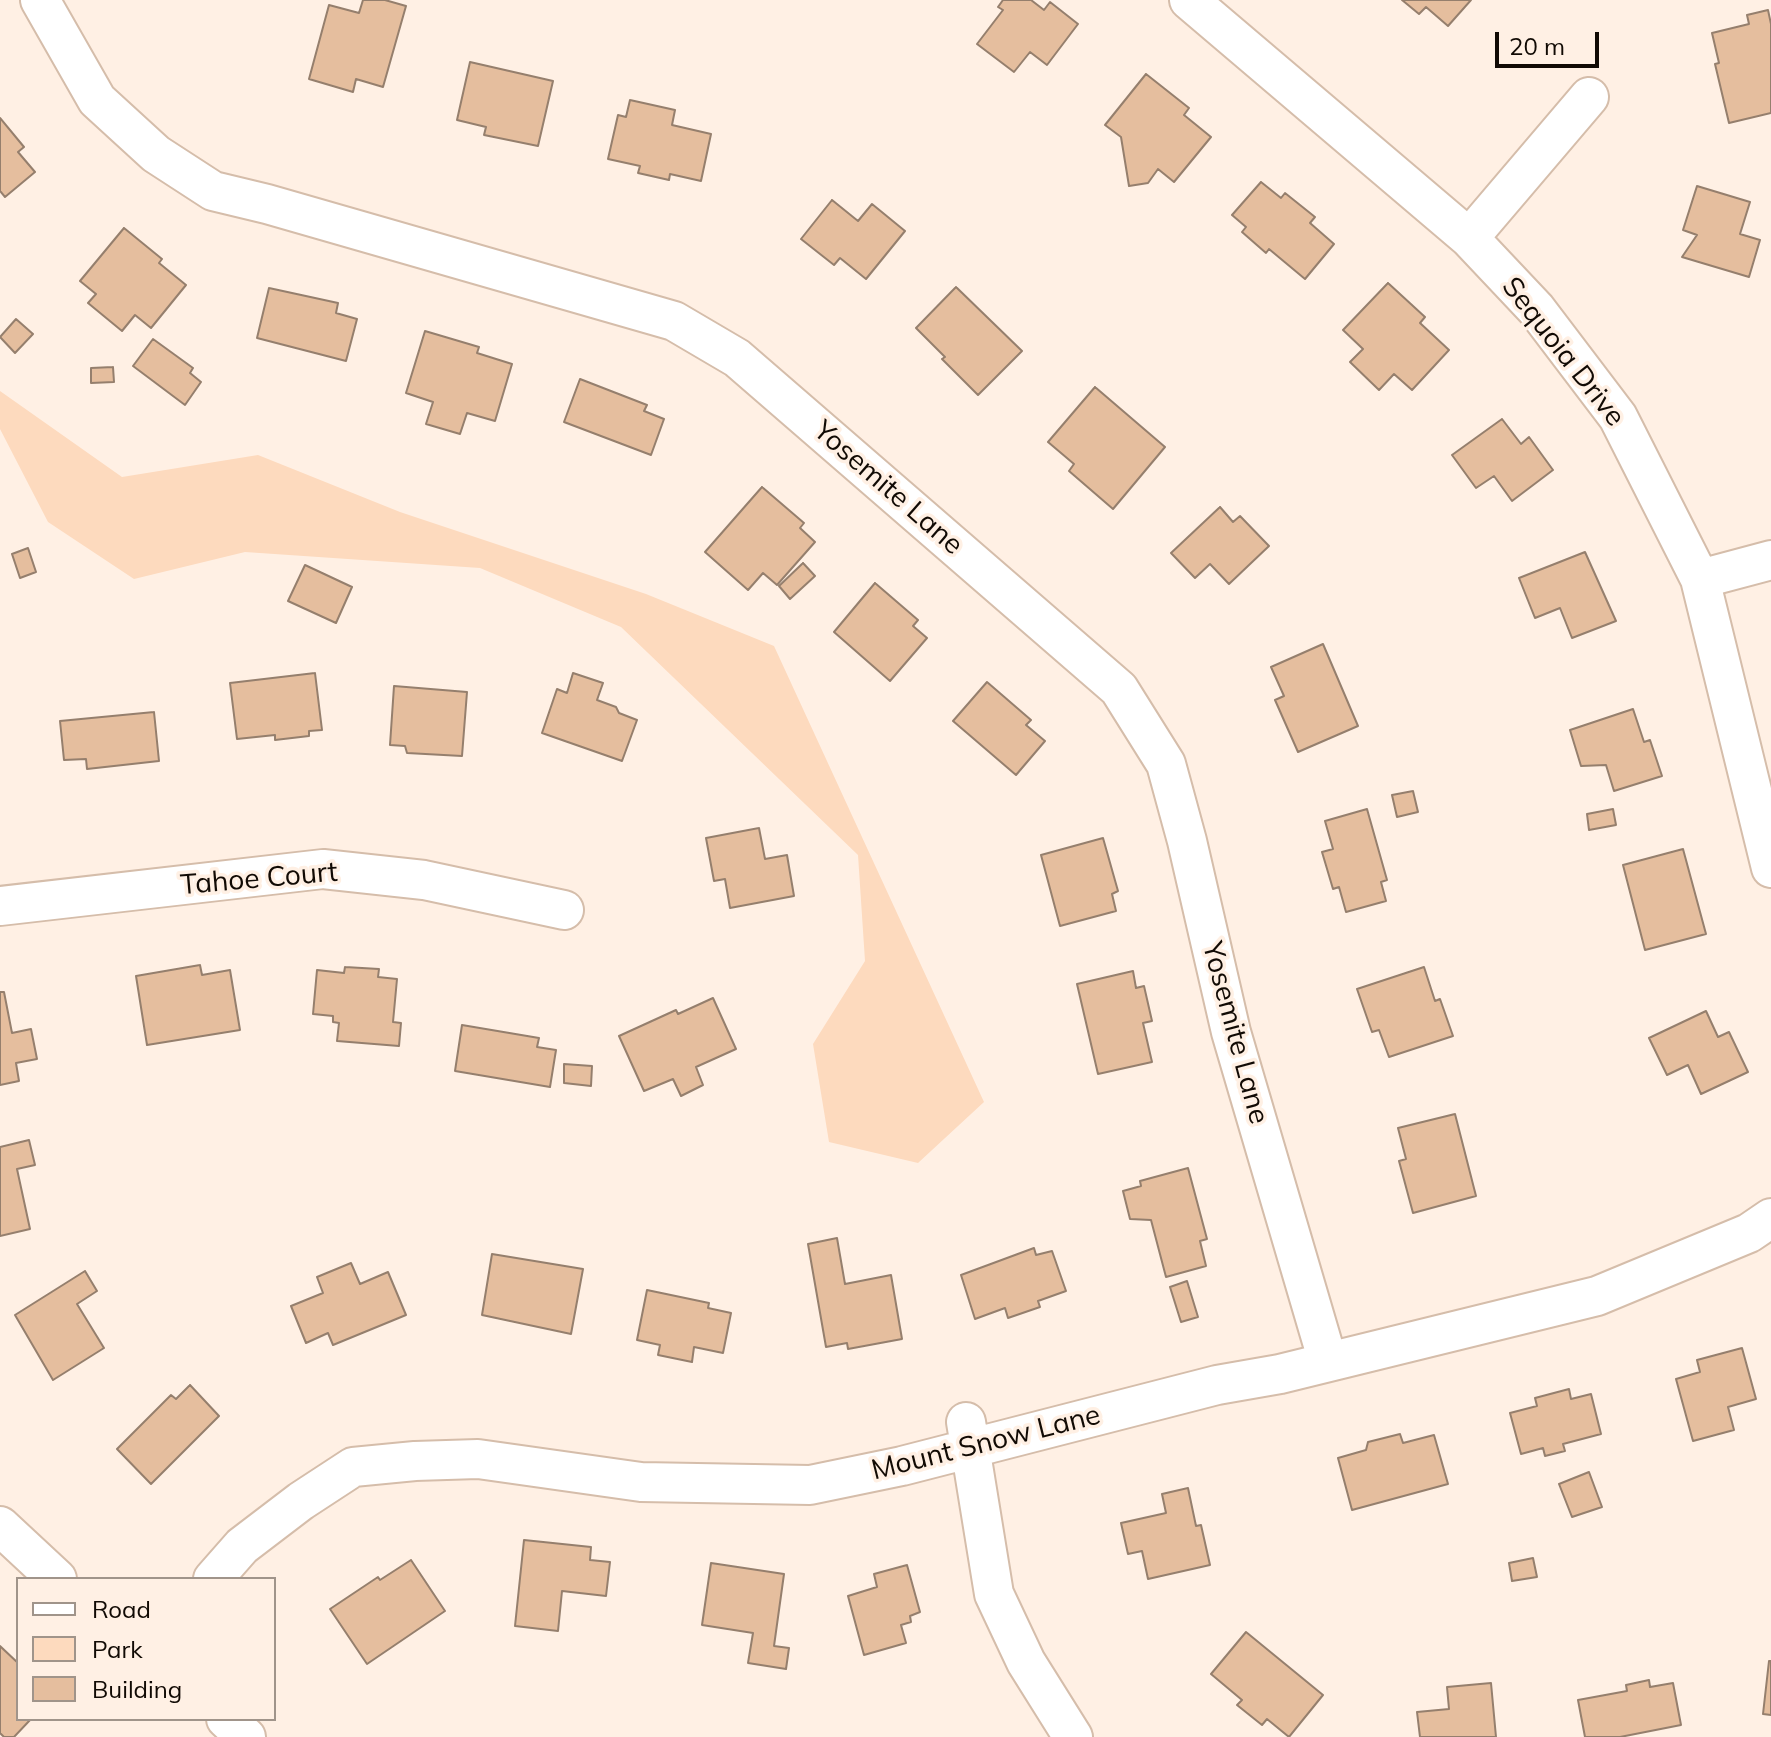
<!DOCTYPE html>
<html>
<head>
<meta charset="utf-8">
<style>
  body { margin:0 }
  #map { position:relative; width:1771px; height:1737px; overflow:hidden; background:#fff0e4; font-family:Mulish,sans-serif }
  canvas { display:block }
  .legend { position:absolute; left:16px; top:1577px; width:260px; height:144px; box-sizing:border-box; background:#fff0e4; border:2px solid #a0948a; margin:0; padding:10px 14px; list-style:none; font-size:24px; color:#110a04 }
  .legend li { display:flex; align-items:center; gap:16px; height:40px }
  .legend b { width:40px; border:2px solid #a0948a }
  .scale { position:absolute; left:1495px; top:32px; width:104px; height:36px; box-sizing:border-box; border:4px solid #110a04; border-top:0; padding-left:10px; font-size:24px; line-height:28px; white-space:nowrap; color:#110a04; -webkit-text-stroke:6px #fff0e4; paint-order:stroke }
</style>
</head>
<body>
<div id="map">
<canvas width="1771" height="1737"></canvas>
<ul class="legend">
<li><b style="height:10px;background:#fff"></b>Road</li>
<li><b style="height:22px;background:#fddabe"></b>Park</li>
<li><b style="height:22px;background:#e5be9e"></b>Building</li>
</ul>
<div class="scale">20 m</div>
</div>
<script>
const g = document.querySelector('canvas').getContext('2d');
g.lineJoin = 'round';
function fillPath(path, color) { g.fillStyle = color; g.fill(path, 'evenodd'); }
const poly = rows => new Path2D(rows.map(r => 'M' + r).join(''));
function strokePath(path, color, width, dash) { g.strokeStyle = color; g.lineWidth = width; g.lineCap = dash ? 'butt' : 'round'; g.setLineDash(dash || []); g.stroke(path); }
function write(font, color, halo, rows, align = 'center') {
  g.font = font + ' Mulish,sans-serif'; g.lineWidth = 7; g.setLineDash([]); g.textBaseline = 'middle'; g.strokeStyle = halo; g.fillStyle = color; for (const [text, x, y, turn = 0] of rows) {
    g.save(); g.translate(x, y); g.rotate((+turn || 0) * Math.PI / 180); g.textAlign = isNaN(turn) ? turn : align; if (halo) g.strokeText(text, 0, 0); g.fillText(text, 0, 0); g.restore();
  }
}
fillPath(poly([
  [0,391,122,477,258,455,400,512,646,594,774,646,984,1102,918,1163,829,1142,813,1044,865,961,858,855,621,627,480,568,245,552,134,579,48,522,0,429]
]), '#fddabe');
const building = poly([
  [363,0,385,0,406,6,383,87,356,79,353,92,309,79,329,5,359,13,363,0],
  [1003,0,1031,0,1044,10,1050,2,1078,24,1047,65,1030,52,1014,72,977,44,1003,10,998,7,1003,0],
  [1402,0,1471,0,1448,26,1426,7,1419,14,1402,0],
  [1768,10,1771,24,1771,113,1729,123,1715,64,1719,63,1712,33,1749,24,1747,15,1768,10],
  [470,62,553,81,538,146,484,135,486,127,457,120,470,62],
  [1146,74,1189,108,1184,115,1211,137,1174,182,1158,169,1148,183,1129,186,1121,137,1105,125,1146,74],
  [630,100,675,110,672,125,711,134,701,181,670,174,669,180,638,173,640,166,608,159,618,115,626,117,630,100],
  [0,118,24,147,18,152,35,172,5,197,0,191,0,118],
  [1261,182,1281,198,1285,193,1315,217,1310,223,1334,244,1305,279,1269,249,1266,253,1242,232,1246,227,1232,215,1261,182],
  [1697,186,1750,202,1740,234,1760,240,1749,277,1682,257,1697,235,1683,230,1697,186],
  [832,200,858,221,872,204,905,231,866,279,840,258,834,265,801,239,832,200],
  [124,228,162,259,159,263,186,285,151,328,135,315,122,331,88,303,96,294,80,281,124,228],
  [1388,283,1425,317,1420,323,1449,350,1412,390,1394,374,1379,390,1350,362,1363,349,1343,330,1388,283],
  [956,287,1022,351,978,395,942,359,945,357,916,328,956,287],
  [269,288,338,303,336,313,357,319,346,361,257,338,269,288],
  [16,319,33,334,15,353,0,337,16,319],
  [425,331,479,347,477,353,512,364,495,421,467,413,460,434,426,424,433,402,406,393,425,331],
  [153,339,193,368,190,373,201,382,185,405,133,366,153,339],
  [113,367,114,382,91,383,91,368,113,367],
  [580,379,647,405,644,411,664,419,651,455,564,422,580,379],
  [1095,387,1165,447,1113,509,1069,471,1074,464,1048,442,1095,387],
  [1502,419,1521,444,1529,437,1553,470,1512,501,1494,476,1476,488,1452,455,1502,419],
  [762,487,804,523,800,528,815,542,777,585,763,573,748,590,705,552,762,487],
  [1220,507,1233,522,1240,516,1269,546,1229,584,1210,564,1195,578,1171,553,1220,507],
  [28,548,36,572,20,578,12,554,28,548],
  [1585,552,1616,621,1572,638,1560,608,1535,618,1519,578,1585,552],
  [803,563,815,576,790,599,779,586,803,563],
  [305,565,352,587,336,623,288,601,305,565],
  [875,583,918,620,913,626,927,638,890,681,834,632,875,583],
  [1323,644,1358,726,1298,752,1275,700,1284,696,1271,667,1323,644],
  [315,673,322,730,309,731,309,736,275,740,275,735,237,739,230,683,315,673],
  [573,673,603,683,597,700,616,707,619,713,637,720,622,761,542,733,557,689,567,693,573,673],
  [987,682,1031,720,1026,725,1045,741,1016,775,953,721,987,682],
  [394,686,467,692,462,756,407,753,405,746,390,745,394,686],
  [1633,709,1644,742,1650,740,1662,776,1614,791,1606,765,1581,766,1570,730,1633,709],
  [154,712,159,761,87,769,86,759,64,760,60,721,154,712],
  [1413,791,1418,812,1397,817,1392,795,1413,791],
  [1367,809,1387,880,1381,882,1386,901,1346,912,1339,887,1333,889,1322,852,1333,849,1325,821,1367,809],
  [1613,809,1616,825,1589,830,1587,814,1613,809],
  [759,828,765,859,787,855,794,896,730,908,725,879,714,881,706,838,759,828],
  [1103,838,1118,891,1112,894,1116,911,1060,926,1041,855,1103,838],
  [1683,849,1706,934,1645,950,1623,865,1683,849],
  [200,965,202,975,230,970,240,1030,147,1045,136,976,200,965],
  [345,967,379,969,378,977,397,979,393,1022,401,1023,399,1046,337,1041,339,1023,333,1022,333,1016,313,1014,317,970,344,973,345,967],
  [1424,967,1435,1001,1440,999,1453,1036,1389,1057,1379,1030,1372,1032,1357,989,1424,967],
  [1133,971,1136,988,1144,986,1152,1021,1143,1023,1152,1062,1098,1074,1077,984,1133,971],
  [0,992,4,992,12,1033,31,1029,37,1059,16,1063,19,1081,0,1085,0,992],
  [713,998,736,1049,696,1067,703,1085,681,1096,673,1079,644,1091,619,1036,676,1010,678,1014,713,998],
  [1706,1011,1718,1037,1729,1032,1748,1072,1701,1094,1688,1065,1667,1075,1649,1038,1706,1011],
  [462,1025,539,1038,537,1047,556,1050,550,1087,455,1071,462,1025],
  [564,1064,592,1066,591,1086,564,1083,564,1064],
  [1455,1114,1476,1196,1413,1213,1399,1161,1406,1159,1398,1128,1455,1114],
  [29,1140,35,1165,17,1169,30,1229,0,1236,0,1147,29,1140],
  [1188,1168,1207,1239,1200,1241,1206,1266,1166,1277,1151,1220,1130,1219,1123,1191,1141,1186,1140,1181,1188,1168],
  [837,1238,845,1284,891,1275,902,1339,848,1349,847,1343,826,1347,808,1244,837,1238],
  [1034,1248,1036,1255,1052,1251,1066,1291,1038,1301,1040,1307,1008,1318,1005,1308,975,1319,961,1275,1034,1248],
  [492,1254,583,1269,571,1334,482,1315,492,1254],
  [351,1263,360,1284,388,1272,406,1315,333,1345,328,1333,306,1343,291,1306,323,1293,317,1277,351,1263],
  [85,1271,97,1291,77,1304,104,1348,53,1380,15,1315,85,1271],
  [1187,1281,1198,1317,1181,1322,1170,1287,1187,1281],
  [647,1290,709,1303,708,1308,731,1313,723,1353,694,1347,692,1362,658,1355,660,1345,637,1340,647,1290],
  [1742,1348,1756,1399,1728,1407,1734,1430,1693,1441,1676,1379,1700,1372,1697,1360,1742,1348],
  [190,1385,219,1416,151,1484,117,1449,171,1395,176,1399,190,1385],
  [1569,1389,1571,1399,1591,1394,1601,1434,1563,1444,1565,1451,1545,1456,1543,1448,1521,1454,1510,1413,1537,1406,1535,1398,1569,1389],
  [1400,1434,1403,1443,1434,1435,1448,1484,1352,1510,1338,1458,1366,1450,1368,1442,1400,1434],
  [1589,1472,1602,1507,1572,1517,1559,1484,1589,1472],
  [1188,1488,1196,1526,1201,1525,1210,1565,1148,1579,1142,1551,1128,1554,1121,1523,1166,1513,1162,1494,1188,1488],
  [524,1540,591,1547,590,1560,610,1562,606,1596,562,1591,558,1631,515,1626,524,1540],
  [1533,1558,1537,1577,1512,1581,1509,1563,1533,1558],
  [411,1560,445,1611,367,1664,330,1609,378,1577,380,1580,411,1560],
  [711,1563,784,1574,774,1646,789,1648,786,1669,748,1663,753,1633,702,1625,711,1563],
  [907,1565,920,1612,910,1616,911,1622,901,1625,906,1643,864,1655,848,1596,877,1587,874,1574,907,1565],
  [1246,1632,1323,1695,1289,1737,1267,1719,1262,1725,1237,1705,1242,1700,1211,1674,1246,1632],
  [0,1646,18,1663,18,1719,31,1719,14,1737,4,1737,0,1733,0,1646],
  [1769,1661,1771,1661,1771,1715,1763,1714,1769,1661],
  [1649,1680,1650,1687,1673,1683,1681,1725,1620,1737,1585,1737,1578,1700,1627,1691,1626,1685,1649,1680],
  [1491,1683,1496,1737,1420,1737,1417,1712,1449,1709,1447,1687,1491,1683]
]);
fillPath(building, '#e5be9e');
strokePath(building, '#957f6d', 2);
const street = poly([
  [40,0,97,100,156,154,213,191,267,204,674,321,737,358,1119,689,1166,764,1187,841,1231,1032,1328,1362],
  [1189,0,1469,238,1536,309,1618,417,1700,579,1771,868],
  [1469,238,1589,97],
  [1700,579,1771,560],
  [0,906,323,869,424,880,564,910],
  [966,1422,994,1594,1026,1662,1073,1737],
  [0,1526,57,1579],
  [213,1579,242,1546,301,1501,353,1467,415,1461,478,1459,641,1482,810,1485,902,1466,1217,1385,1280,1374,1597,1296,1749,1233,1771,1218],
  [226,1719,246,1737]
]);
strokePath(street, '#d5bdaa', 42);
strokePath(street, '#fff', 38);
write('28px', '#110a04', '#fff0e4', [
  ["Sequoia Drive",1563,352,52],
  ["Yosemite Lane",888,488,41],
  ["Tahoe Court",259,879,-5],
  ["Yosemite Lane",1235,1033,75],
  ["Mount Snow Lane",986,1443,-14]
]);
</script>
</body>
</html>
